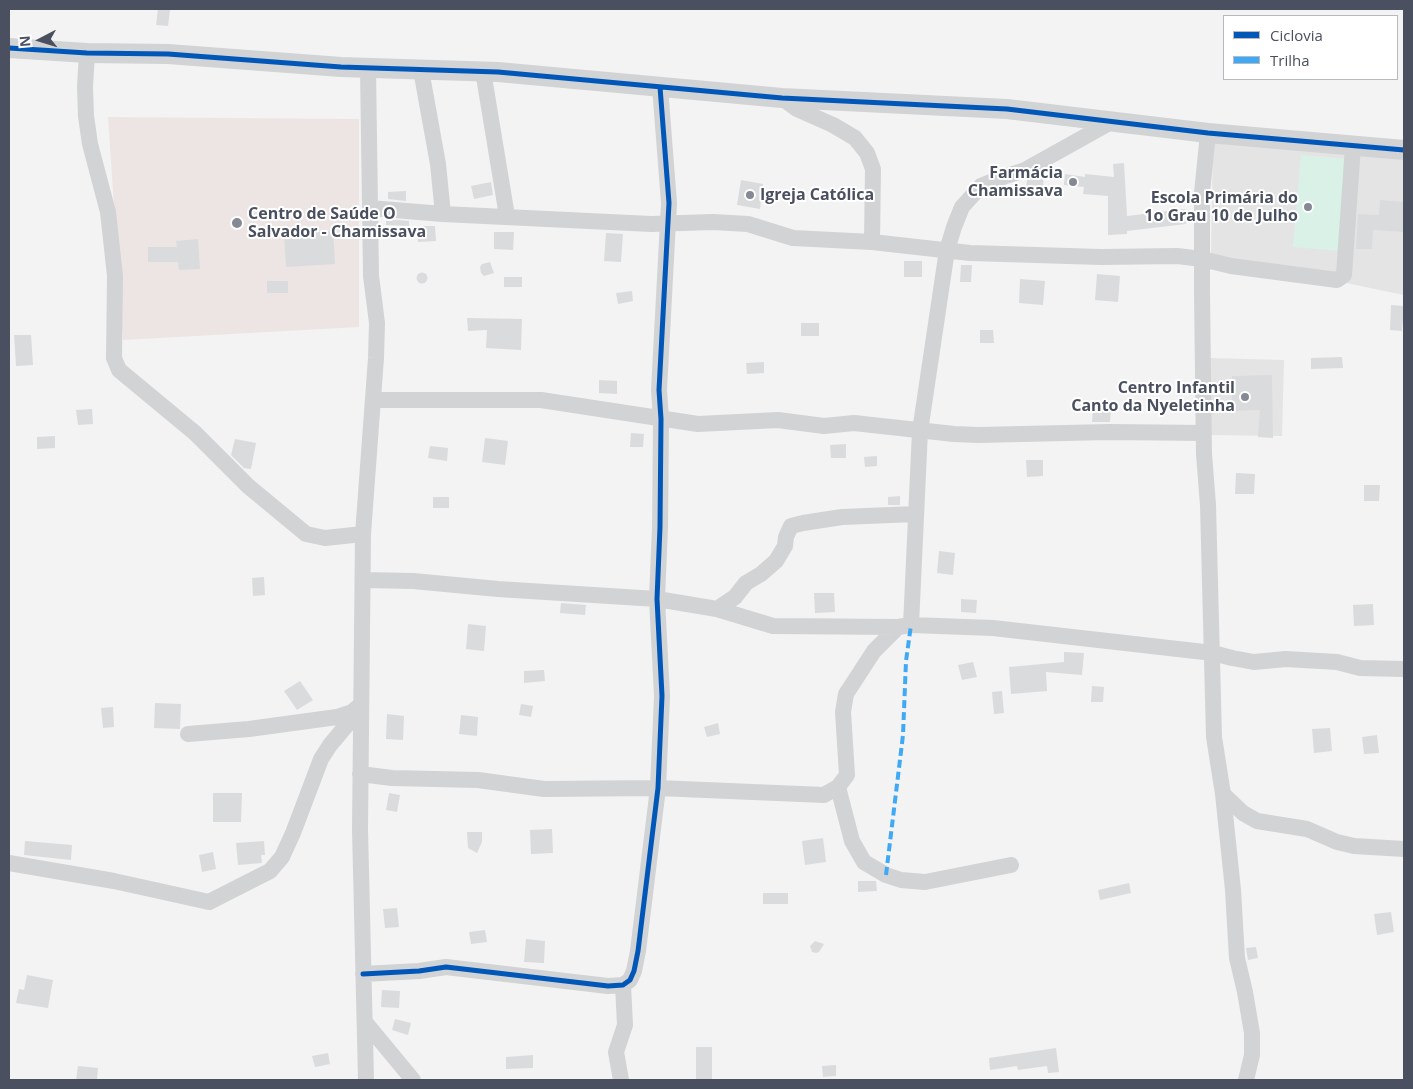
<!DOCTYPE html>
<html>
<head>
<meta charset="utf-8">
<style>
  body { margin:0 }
  #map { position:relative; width:1413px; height:1089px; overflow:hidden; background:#f3f3f3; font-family:"Open Sans",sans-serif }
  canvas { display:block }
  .frame { position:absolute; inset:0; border:10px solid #4a505f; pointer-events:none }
  .legend { position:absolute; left:1223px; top:15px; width:175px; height:65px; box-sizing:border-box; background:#fff; border:1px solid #b7b9bf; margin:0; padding:6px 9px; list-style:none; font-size:15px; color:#4a505f }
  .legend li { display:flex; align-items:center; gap:10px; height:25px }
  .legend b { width:25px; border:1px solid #b7b9bf }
  .north { position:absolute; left:15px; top:15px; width:50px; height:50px; -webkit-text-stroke:4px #fff; paint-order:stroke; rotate:265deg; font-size:14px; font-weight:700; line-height:20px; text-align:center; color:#4a505f }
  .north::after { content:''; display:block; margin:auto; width:18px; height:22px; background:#4a505f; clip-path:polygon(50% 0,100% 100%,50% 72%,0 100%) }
</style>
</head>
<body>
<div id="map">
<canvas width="1413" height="1089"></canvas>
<div class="frame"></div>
<ul class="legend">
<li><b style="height:6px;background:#0057b8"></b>Ciclovia</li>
<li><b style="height:6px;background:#3fa9f5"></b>Trilha</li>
</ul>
<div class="north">N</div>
</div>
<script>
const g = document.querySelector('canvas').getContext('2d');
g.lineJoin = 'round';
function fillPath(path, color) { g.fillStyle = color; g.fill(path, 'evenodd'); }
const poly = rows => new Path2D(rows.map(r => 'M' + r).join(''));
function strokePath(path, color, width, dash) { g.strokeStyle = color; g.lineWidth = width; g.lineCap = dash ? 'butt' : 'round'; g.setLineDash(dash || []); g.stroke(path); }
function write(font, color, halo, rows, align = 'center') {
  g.font = font + ' "Open Sans",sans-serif'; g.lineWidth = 4; g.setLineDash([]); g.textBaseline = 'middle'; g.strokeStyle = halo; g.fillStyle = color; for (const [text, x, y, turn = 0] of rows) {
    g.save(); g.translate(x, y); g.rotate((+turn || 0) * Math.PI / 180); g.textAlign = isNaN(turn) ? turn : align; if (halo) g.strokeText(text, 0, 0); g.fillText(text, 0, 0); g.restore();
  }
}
fillPath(poly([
  [1213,138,1404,160,1404,295,1211,255],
  [1208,358,1284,360,1282,436,1206,435]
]), '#e5e4e5');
fillPath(poly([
  [108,117,359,119,359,327,123,340]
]), '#ede5e3');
fillPath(poly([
  [1301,155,1348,159,1340,251,1293,247]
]), '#d9f1e7');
fillPath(poly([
  [158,9,170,10,168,26,156,25],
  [1124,163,1127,216,1185,209,1186,224,1127,231,1127,234,1108,235,1108,196,1083,194,1084,187,1064,185,1065,174,1085,177,1085,174,1114,177,1113,164],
  [1044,171,1043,190,1026,189,1027,180],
  [741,180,763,184,760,209,737,205],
  [491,182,493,195,474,199,471,186],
  [406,191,406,201,388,199,388,192],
  [1380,200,1404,202,1404,232,1373,230,1372,249,1356,249,1358,214,1379,215],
  [386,219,409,221,409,226,386,225],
  [417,226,435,226,436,241,418,242],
  [333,231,335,264,286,267,284,234],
  [494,232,514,232,513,250,494,249],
  [606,233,623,234,621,262,604,261],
  [198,239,200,269,179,270,178,262,148,262,148,247,177,247,176,241],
  [904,261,922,261,922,277,904,277],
  [490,262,494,273,484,276,481,273,480,267,482,264],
  [961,265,972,265,971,282,960,282],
  '416.5 278a5.5 5.5 0 1 1 11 0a5.5 5.5 0 1 1-11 0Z',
  [1097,274,1120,276,1118,302,1095,300],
  [504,277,522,277,522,287,504,287],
  [1020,279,1045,281,1043,305,1019,303],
  [267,281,288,281,288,293,267,293],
  [632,291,633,301,618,304,616,293],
  [1391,305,1404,306,1402,331,1390,330],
  [467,318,522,319,521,350,486,348,487,330,468,331],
  [801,323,819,323,819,336,801,336],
  [980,330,993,330,994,343,980,343],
  [14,335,31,335,33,365,16,366],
  [1342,357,1343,368,1311,369,1311,358],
  [764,362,764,373,747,374,746,363],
  [1272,375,1273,438,1258,437,1260,410,1232,411,1232,376],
  [599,380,617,381,617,394,599,393],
  [1093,408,1111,409,1110,422,1092,422],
  [92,409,93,424,78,425,76,410],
  [631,433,644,434,643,447,630,447],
  [55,436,55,448,37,449,37,437],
  [485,438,508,441,505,465,482,462],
  [235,439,256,443,251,469,244,468,231,455],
  [846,444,846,458,831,458,830,445],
  [430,446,448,448,447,461,428,458],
  [877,456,877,466,865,467,864,457],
  [1026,460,1043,460,1043,476,1027,477],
  [1236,473,1255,474,1254,494,1235,494],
  [1364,485,1380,485,1379,501,1364,501],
  [900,496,900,505,888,505,888,497],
  [433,497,449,497,449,508,433,508],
  [939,551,955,553,953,575,937,573],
  [264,577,265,595,253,596,252,578],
  [814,593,834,593,835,612,815,613],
  [961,599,977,600,976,613,961,612],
  [561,603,586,605,585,615,560,613],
  [1373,604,1374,625,1354,626,1353,605],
  [468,624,486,626,484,651,466,649],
  [1064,652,1084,653,1082,675,1046,672,1047,691,1011,694,1009,667,1064,662],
  [973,662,977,677,962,680,958,665],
  [544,670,545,681,524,683,524,671],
  [300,681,313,700,297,710,284,691],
  [1092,686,1104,687,1103,702,1091,702],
  [1002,691,1004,713,994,714,992,692],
  [155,703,181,704,180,729,154,728],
  [521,704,533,706,531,717,519,715],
  [113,707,114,727,103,728,101,708],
  [387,714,404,716,403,740,386,739],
  [461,715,478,717,477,736,459,734],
  [718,723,720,734,707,737,704,727],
  [1330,728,1332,751,1314,753,1312,729],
  [1377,735,1379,753,1364,754,1362,737],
  [213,793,242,793,241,822,213,822],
  [389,793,400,795,397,812,386,810],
  [552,829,553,853,531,854,530,830],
  [467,832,482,832,482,842,477,853,468,848],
  [823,838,826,862,805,865,802,841],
  [25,841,72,845,71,860,24,855],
  [264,841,265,855,261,855,262,863,238,865,236,843],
  [213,852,216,869,202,872,199,855],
  [858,881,876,881,877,891,858,892],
  [1129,883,1131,893,1100,900,1098,890],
  [763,893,788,893,788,904,763,904],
  [397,908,399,927,385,928,383,909],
  [1391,912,1394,932,1377,935,1374,914],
  [485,930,487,942,471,944,469,932],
  [526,939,545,941,544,963,524,962],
  [815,941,824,944,819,952,816,953,812,952,810,946],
  [1256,947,1258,958,1248,960,1246,948],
  [27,975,53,980,48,1008,16,1003,19,989,24,990],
  [382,990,400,991,399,1008,381,1007],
  [395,1019,411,1023,408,1035,392,1030],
  [696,1047,712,1047,712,1080,696,1080],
  [1056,1048,1059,1072,1048,1073,1047,1066,1018,1070,1017,1066,990,1070,989,1058],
  [328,1053,330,1064,315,1067,312,1056],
  [533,1055,533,1068,506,1069,506,1057],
  [836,1065,836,1076,823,1077,822,1066],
  [78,1066,98,1068,97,1080,76,1080]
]), '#dadbdd');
strokePath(poly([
  [87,53,85,87,86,116,90,144,108,212,115,276,114,358,119,370,195,433,248,486,306,534,325,538,363,534],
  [421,70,438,164,443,214],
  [483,71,507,216],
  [782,98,797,109,833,125,855,138,867,153,873,169,872,242],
  [1208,133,1202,193,1202,293,1204,454,1208,505,1214,737,1223,794,1233,890,1237,958,1245,992,1252,1033,1252,1055,1246,1080],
  [370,208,443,214,651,224,713,222,748,224,793,238,872,242,970,253,1101,257,1177,256,1202,259,1231,266,1337,280,1344,275,1353,146],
  [373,400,541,400,698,424,778,420,824,426,854,423,954,434,978,435,1109,432,1204,433],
  [363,580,413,581,498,589,657,599,717,609,773,626,898,627,911,625,993,628,1213,653,1232,658,1254,662,1286,659,1337,662,1360,668,1404,669],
  [717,609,735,597,746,583,761,574,776,561,785,546,786,537,791,526,803,523,842,517,916,514],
  [911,625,920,431,947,250,954,227,962,207,981,186,1003,177,1025,170,1111,122],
  [188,734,249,729,337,717,352,712,359,706],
  [360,774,392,778,478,780,544,789,658,788,824,795,838,787,847,775,843,712,846,694,874,651,898,627],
  [838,787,852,841,864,862,886,875,901,880,925,882,1011,865],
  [1223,794,1243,813,1257,821,1307,829,1337,842,1354,846,1404,849],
  [9,863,114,881,209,902,270,871,282,857,293,833,321,759,330,745,351,720,352,712],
  [363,974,419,971,446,967,608,986,623,985,630,980,634,971,638,951,658,788,662,696,657,599,660,527,661,419,659,390,669,203,660,87],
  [365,1022,413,1080],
  [366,1080,360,829,363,534,376,358,377,323,371,276,368,68],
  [621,1080,616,1052,625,1025,623,985]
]), '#d1d3d5', 16);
strokePath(poly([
  [9,48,87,53,168,54,341,67,498,72,782,98,1007,109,1208,133,1404,150]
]), '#d1d3d5', 20);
strokePath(poly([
  [886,875,903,735,906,661,911,625]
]), '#3fa9f5', 4, [8, 4]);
strokePath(poly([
  [9,48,87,53,168,54,341,67,498,72,782,98,1007,109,1208,133,1404,150],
  [363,974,419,971,446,967,608,986,623,985,630,980,634,971,638,951,658,788,662,696,657,599,660,527,661,419,659,390,669,203,660,87]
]), '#0057b8', 5);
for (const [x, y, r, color] of [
  [1073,182,5,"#858993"],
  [750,195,5,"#858993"],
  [1308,207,5,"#858993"],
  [237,223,6,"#858993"],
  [1245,397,5,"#858993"]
]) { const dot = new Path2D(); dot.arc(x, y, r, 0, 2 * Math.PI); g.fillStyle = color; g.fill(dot); strokePath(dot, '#fff', 2); }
write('bold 16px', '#4a505f', '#fff', [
  ["Farmácia",1063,173],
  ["Chamissava",1063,191],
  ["Igreja Católica",760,195,"left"],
  ["Escola Primária do",1298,198],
  ["1o Grau 10 de Julho",1298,216],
  ["Centro de Saúde O",248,214,"left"],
  ["Salvador - Chamissava",248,232,"left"],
  ["Centro Infantil",1235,388],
  ["Canto da Nyeletinha",1235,406]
], 'right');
</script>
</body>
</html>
